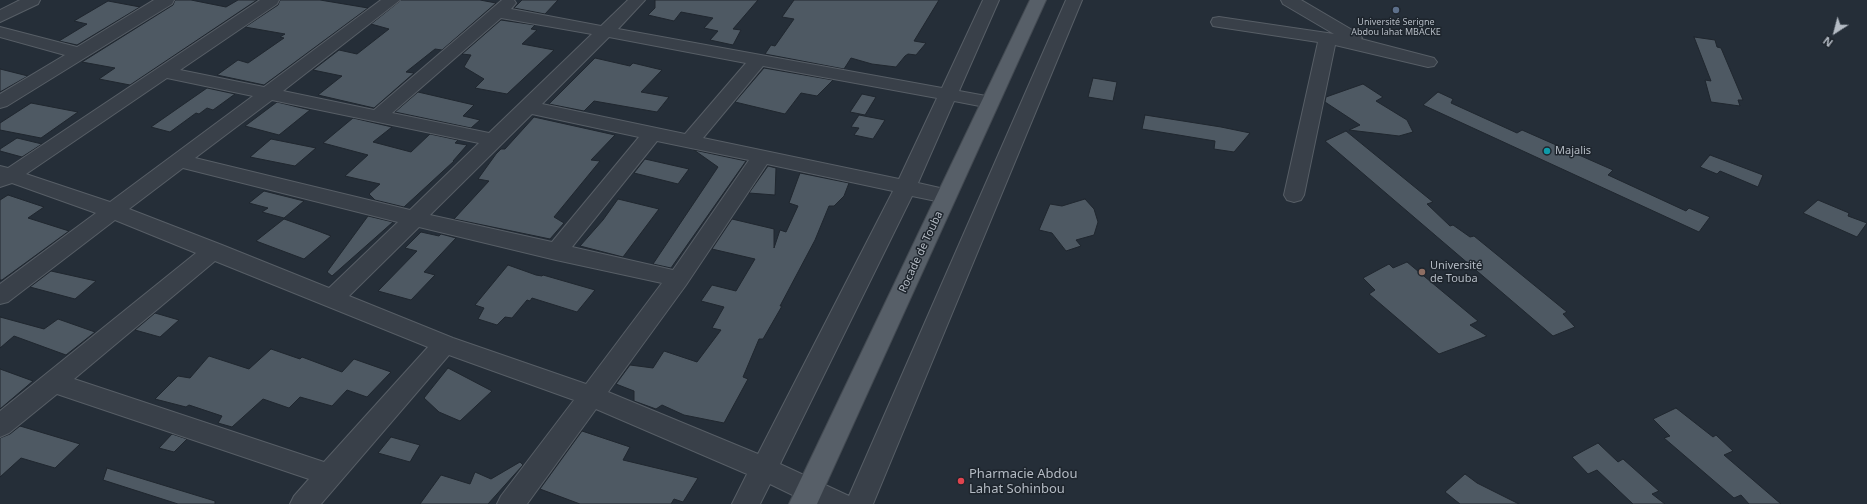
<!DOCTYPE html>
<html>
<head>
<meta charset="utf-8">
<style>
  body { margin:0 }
  #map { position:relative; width:1867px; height:504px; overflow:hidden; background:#252e38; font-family:"Noto Sans",sans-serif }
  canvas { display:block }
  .north { position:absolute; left:1815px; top:12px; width:40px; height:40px; -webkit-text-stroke:3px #1e252d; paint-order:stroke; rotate:216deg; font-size:11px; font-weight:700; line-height:16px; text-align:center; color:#b4bbc4 }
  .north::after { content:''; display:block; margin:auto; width:14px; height:18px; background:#b4bbc4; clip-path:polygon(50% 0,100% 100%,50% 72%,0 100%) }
</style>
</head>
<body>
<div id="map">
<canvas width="1867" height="504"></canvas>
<div class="north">N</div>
</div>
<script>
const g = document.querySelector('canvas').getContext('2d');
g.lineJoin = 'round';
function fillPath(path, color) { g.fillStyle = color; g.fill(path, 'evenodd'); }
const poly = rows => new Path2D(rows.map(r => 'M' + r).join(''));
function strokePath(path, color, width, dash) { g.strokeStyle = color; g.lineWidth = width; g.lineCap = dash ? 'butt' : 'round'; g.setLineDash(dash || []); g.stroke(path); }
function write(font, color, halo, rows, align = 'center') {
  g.font = font + ' "Noto Sans",sans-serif'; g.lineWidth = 3; g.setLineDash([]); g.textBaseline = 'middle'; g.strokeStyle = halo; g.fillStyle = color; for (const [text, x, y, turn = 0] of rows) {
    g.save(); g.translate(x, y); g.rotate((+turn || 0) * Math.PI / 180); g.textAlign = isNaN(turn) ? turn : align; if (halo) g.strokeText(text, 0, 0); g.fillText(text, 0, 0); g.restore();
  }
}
const building = poly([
  [175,0,191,0,226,7,238,0,257,0,130,85,99,79,115,68,82,62,173,5,175,0],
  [280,0,320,0,368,8,264,85,217,75,238,60,248,63,284,38,280,37,285,34,245,27,278,5,280,0],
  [401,0,480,0,496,3,442,50,435,49,406,72,414,73,374,108,318,95,342,76,313,70,339,50,357,54,389,29,371,24,401,0],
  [522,0,558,0,545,14,514,8,522,0],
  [655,0,758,0,733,29,741,30,733,45,710,40,718,31,704,28,713,18,681,12,674,21,648,15,655,8,655,0],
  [794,0,939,0,914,41,926,43,916,55,908,54,905,56,896,67,872,64,851,58,844,69,765,54,771,45,775,46,794,19,782,17,794,0],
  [108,1,140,7,77,45,59,41,87,24,74,21,108,1],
  [501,20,535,25,531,29,537,30,522,44,554,50,507,94,475,88,484,79,464,67,471,55,462,54,501,20],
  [1694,37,1715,40,1717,47,1721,48,1743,100,1738,100,1740,106,1711,102,1705,80,1711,81,1694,37],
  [595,58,630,66,633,63,662,70,641,92,669,97,657,112,594,101,584,111,549,104,595,58],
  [764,68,833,80,817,96,801,93,785,114,735,102,764,68],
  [0,69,28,76,0,92,0,69],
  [1093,78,1117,82,1113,101,1088,97,1093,78],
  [1363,84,1383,97,1376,101,1407,120,1413,132,1399,136,1349,130,1360,125,1325,102,1326,97,1363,84],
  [207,88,235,94,213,110,207,108,199,114,196,113,170,132,151,127,207,88],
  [418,92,474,105,463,116,480,120,471,128,395,112,418,92],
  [1438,92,1453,99,1451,103,1517,133,1522,130,1613,170,1608,175,1686,211,1689,208,1710,217,1699,232,1423,105,1438,92],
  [862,94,876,97,865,115,850,112,862,94],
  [277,102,310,110,279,135,245,126,277,102],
  [31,103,78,112,41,138,0,130,0,123,31,103],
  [859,115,885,120,873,139,854,135,859,128,851,127,859,115],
  [1145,115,1221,127,1250,133,1234,152,1214,149,1215,141,1142,129,1145,115],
  [534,117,615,135,591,160,600,161,554,217,564,223,550,239,454,219,489,181,478,179,496,154,501,149,505,149,534,117],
  [353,118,392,127,373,142,411,152,430,134,458,140,455,143,467,145,453,161,454,161,404,207,375,200,369,194,380,184,345,176,368,155,323,143,353,118],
  [1346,131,1433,202,1427,204,1450,226,1453,225,1470,237,1474,236,1567,312,1563,314,1575,327,1553,336,1325,141,1346,131],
  [17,138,42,144,22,157,0,151,0,149,17,138],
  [271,139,316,148,295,166,250,157,271,139],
  [694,150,746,161,671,268,653,264,718,167,694,150],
  [1710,155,1763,175,1758,187,1720,171,1717,174,1700,167,1710,155],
  [645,159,689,169,678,184,634,173,645,159],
  [768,166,776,168,775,195,749,193,768,166],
  [800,173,849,183,844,196,834,206,829,206,815,240,780,306,782,306,763,339,759,339,743,377,748,379,724,423,684,415,662,405,656,409,634,401,634,391,616,384,630,365,653,368,664,351,697,362,721,330,712,328,724,307,701,301,712,285,736,291,755,259,712,249,732,219,774,229,774,248,780,230,786,232,798,206,789,203,800,173],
  [264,191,304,201,284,218,262,212,268,208,249,203,264,191],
  [8,195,44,207,28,218,69,231,2,280,0,280,0,200,8,195],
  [618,199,659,209,623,257,580,246,603,220,618,199],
  [1085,199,1094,209,1098,222,1094,235,1076,240,1081,246,1066,251,1052,233,1039,230,1050,204,1062,206,1085,199],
  [1818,200,1849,213,1848,216,1867,223,1857,237,1803,213,1818,200],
  [368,216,393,222,332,276,327,272,368,216],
  [284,219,318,231,331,236,304,259,256,241,284,219],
  [421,232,439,236,441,234,456,238,424,272,435,275,411,300,378,291,417,251,405,248,421,232],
  [1407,262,1478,321,1470,325,1487,336,1439,354,1369,294,1375,290,1363,278,1389,264,1393,268,1407,262],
  [508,265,536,275,542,276,543,275,595,290,577,312,532,298,530,301,527,300,512,318,505,317,497,325,478,319,484,308,475,305,508,265],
  [51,271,96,281,75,299,30,287,51,271],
  [155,313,179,320,160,337,135,330,155,313],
  [0,317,44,329,58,319,95,332,66,355,14,336,0,348,0,317],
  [271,349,300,359,302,357,342,372,354,359,391,372,367,397,347,390,332,406,300,397,289,408,263,399,232,427,218,423,222,416,189,405,186,407,155,399,178,376,190,378,209,356,249,369,271,349],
  [448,368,492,391,460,421,439,412,424,398,448,368],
  [0,369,33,381,0,409,0,369],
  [1676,408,1713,437,1716,435,1733,451,1724,455,1781,504,1749,504,1741,495,1734,498,1664,438,1670,436,1653,419,1676,408],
  [20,426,80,444,55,468,21,458,0,477,0,438,10,434,20,426],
  [582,431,630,447,623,460,698,478,683,502,674,499,671,504,580,504,540,489,582,431],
  [172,434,187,439,174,452,159,448,172,434],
  [391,437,420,445,410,462,378,453,391,437],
  [1598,443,1618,462,1623,459,1659,491,1652,494,1665,504,1633,504,1597,470,1588,474,1572,457,1598,443],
  [520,462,523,465,488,504,420,504,441,475,470,484,475,472,491,479,520,462],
  [107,468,215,501,215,504,178,504,103,480,107,468],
  [1465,474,1477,483,1519,504,1460,504,1445,492,1465,474]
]);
fillPath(building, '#4e5963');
strokePath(building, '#20272f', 1);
const minor = poly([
  [20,0,40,0,38,4,0,22,0,10,20,0],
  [154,0,174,0,172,4,7,106,0,108,0,94,65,55,0,37,0,27,77,47,154,0],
  [260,0,279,0,277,4,180,70,264,87,381,0,400,0,283,91,374,110,502,0,514,0,516,3,511,9,601,26,628,0,645,0,618,29,942,88,983,0,999,0,959,91,997,98,999,102,997,106,990,108,954,101,918,183,953,191,956,196,953,201,946,203,912,196,780,464,849,496,1066,0,1082,0,873,504,811,504,770,484,760,504,732,504,747,474,596,409,527,504,497,504,501,496,574,400,449,355,321,504,290,504,294,496,309,479,57,394,9,433,0,437,0,411,196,253,115,220,8,302,0,304,0,284,96,213,12,183,0,187,0,166,8,168,260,0],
  [501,18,592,34,489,133,392,113,501,18],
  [609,37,746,63,685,134,542,104,609,37],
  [763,66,937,98,899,179,703,138,763,66],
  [167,78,253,96,110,202,26,174,167,78],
  [272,100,479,143,410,210,195,158,272,100],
  [532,114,639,137,552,242,430,215,532,114],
  [657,141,749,160,673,270,572,247,657,141],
  [767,164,893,191,758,454,608,392,686,285,767,164],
  [183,168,398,222,329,288,222,245,129,209,183,168],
  [419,227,556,260,662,283,586,384,453,338,349,296,419,227],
  [215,261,428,347,324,462,74,379,215,261],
  [1281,0,1301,0,1359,34,1362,38,1361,39,1434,58,1437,62,1434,66,1428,67,1335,45,1304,195,1301,200,1294,202,1287,200,1284,195,1318,42,1219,27,1213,26,1211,22,1213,18,1219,17,1334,34,1283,4,1281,0]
]);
const major = poly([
  [1030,0,1046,0,817,504,789,504,1030,0]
]);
strokePath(minor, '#575e66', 2);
strokePath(major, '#424951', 2);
fillPath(minor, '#394049');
fillPath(major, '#575f68');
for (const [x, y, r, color] of [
  [1396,10,4,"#5c6f8a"],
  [1547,151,4,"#0f9aa8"],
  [1422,272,4,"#8d6e63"],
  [961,481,4,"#e0444e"]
]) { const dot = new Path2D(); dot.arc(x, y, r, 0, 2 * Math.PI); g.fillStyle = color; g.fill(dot); strokePath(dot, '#1e252d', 1.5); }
write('9px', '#b4bbc4', '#1e252d', [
  ["Université Serigne",1396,22],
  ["Abdou lahat MBACKE",1396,32]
]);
write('11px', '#b4bbc4', '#1e252d', [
  ["Majalis",1555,151],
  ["Université",1430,266],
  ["de Touba",1430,279]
], 'left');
write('11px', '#b4bbc4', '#1e252d', [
  ["Rocade de Touba",921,252,-65]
]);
write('13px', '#b4bbc4', '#1e252d', [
  ["Pharmacie Abdou",969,474],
  ["Lahat Sohinbou",969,489]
], 'left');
</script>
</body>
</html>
